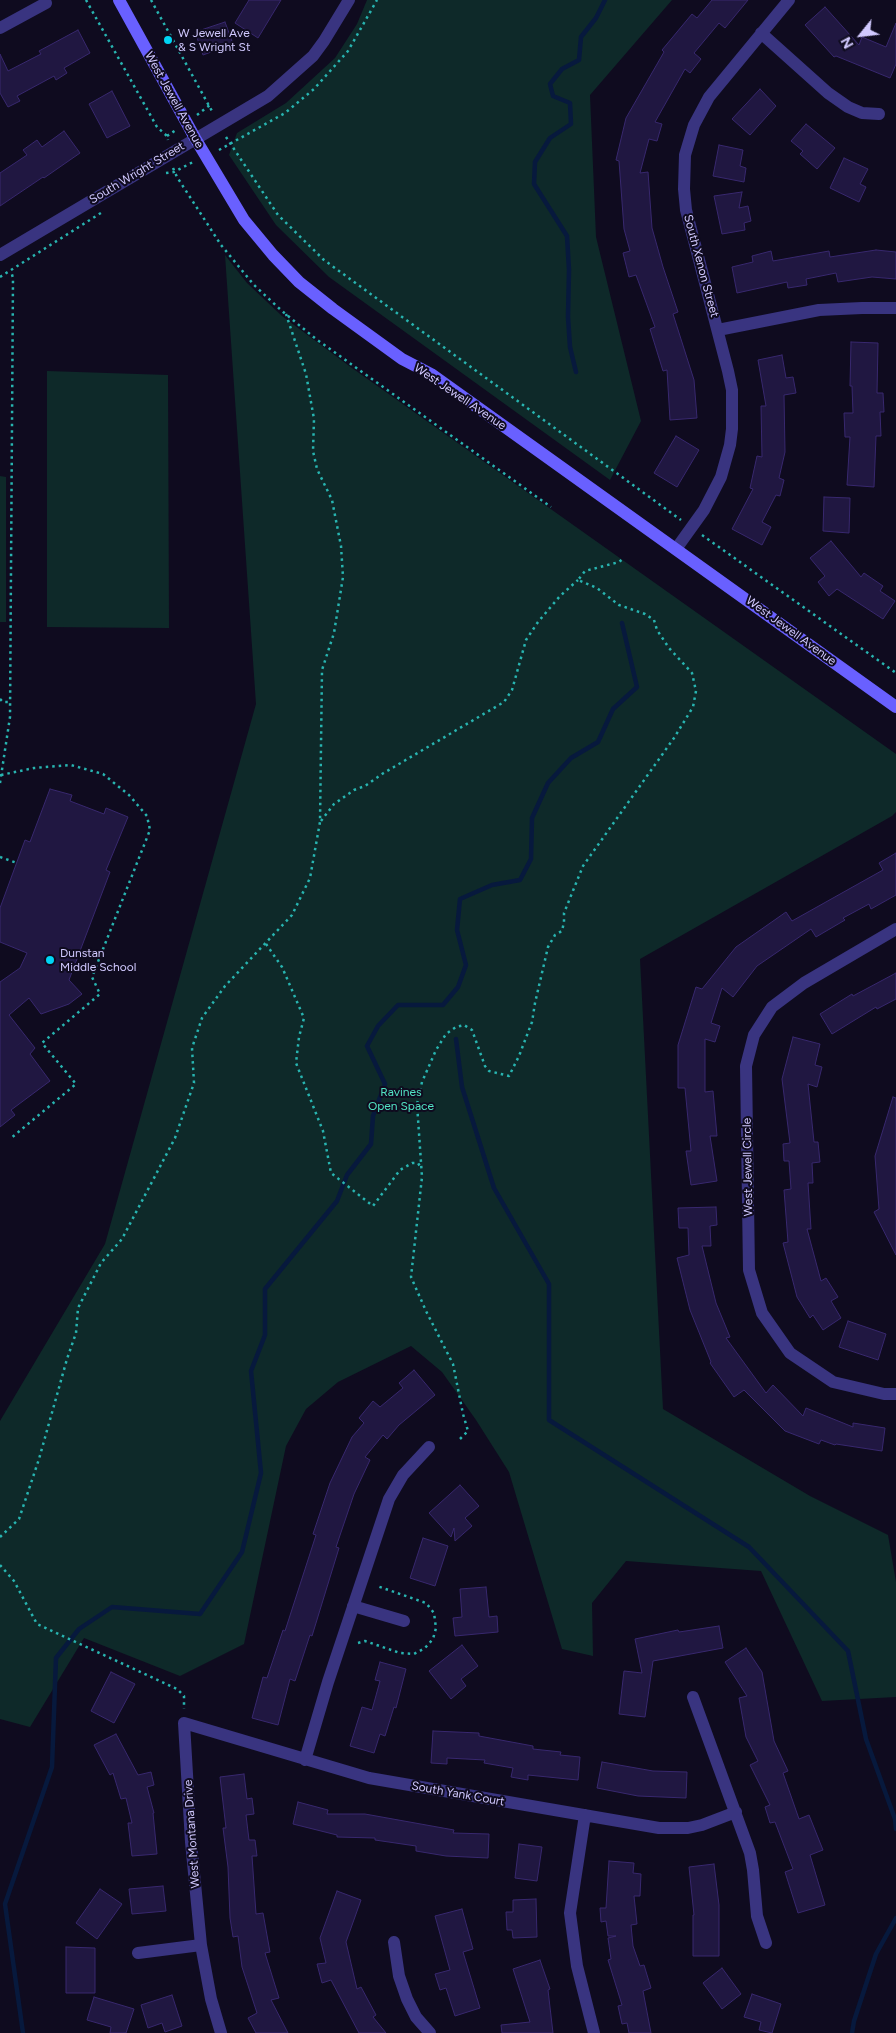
<!DOCTYPE html>
<html>
<head>
<meta charset="utf-8">
<style>
  body { margin:0 }
  #map { position:relative; width:896px; height:2033px; overflow:hidden; background:#0f0b1f; font-family:Figtree,sans-serif }
  canvas { display:block }
  .north { position:absolute; left:836px; top:10px; width:50px; height:50px; -webkit-text-stroke:4px #0f0b1f; paint-order:stroke; rotate:241deg; font-size:14px; font-weight:700; line-height:20px; text-align:center; color:#d1c9ff }
  .north::after { content:''; display:block; margin:auto; width:18px; height:22px; background:#d1c9ff; clip-path:polygon(50% 0,100% 100%,50% 72%,0 100%) }
</style>
</head>
<body>
<div id="map">
<canvas width="896" height="2033"></canvas>
<div class="north">N</div>
</div>
<script>
const g = document.querySelector('canvas').getContext('2d');
g.lineJoin = 'round';
function fillPath(path, color) { g.fillStyle = color; g.fill(path, 'evenodd'); }
const poly = rows => new Path2D(rows.map(r => 'M' + r).join(''));
function strokePath(path, color, width, dash) { g.strokeStyle = color; g.lineWidth = width; g.lineCap = dash ? 'butt' : 'round'; g.setLineDash(dash || []); g.stroke(path); }
function write(font, color, halo, rows, align = 'center') {
  g.font = font + ' Figtree,sans-serif'; g.lineWidth = 4; g.setLineDash([]); g.textBaseline = 'middle'; g.strokeStyle = halo; g.fillStyle = color; for (const [text, x, y, turn = 0] of rows) {
    g.save(); g.translate(x, y); g.rotate((+turn || 0) * Math.PI / 180); g.textAlign = isNaN(turn) ? turn : align; if (halo) g.strokeText(text, 0, 0); g.fillText(text, 0, 0); g.restore();
  }
}
fillPath(poly([
  [367,0,672,0,590,95,596,237,641,421,610,480,329,277,276,225,229,155,237,133,286,103,335,58,357,24],
  [225,255,247,283,282,316,352,368,896,754,896,812,892,816,640,959,663,1409,810,1496,888,1535,896,1582,896,1697,822,1701,761,1571,626,1561,592,1603,593,1656,562,1649,509,1472,476,1420,442,1372,411,1346,338,1382,306,1409,286,1446,244,1644,180,1676,84,1638,30,1727,0,1719,0,1421,105,1244,256,704],
  [47,371,168,375,169,628,47,627],
  [0,476,6,477,6,622,0,622]
]), '#0e2929');
strokePath(poly([
  [576,372,570,347,568,317,569,270,567,236,534,184,535,162,550,138,571,124,570,103,553,96,550,84,562,69,579,60,581,37,596,18,605,0],
  [456,1039,462,1087,494,1188,549,1284,549,1420,749,1547,848,1651,866,1739,895,1819,896,1829],
  [23,2033,5,1904,52,1767,56,1658,79,1629,112,1607,200,1614,242,1552,261,1473,251,1371,265,1335,265,1289,337,1201,347,1175,371,1144,373,1116,385,1084,367,1046,378,1026,398,1005,443,1005,458,987,466,965,457,930,460,899,492,885,520,880,531,859,532,818,548,783,571,758,598,742,613,709,637,687,622,623],
  [852,2033,854,2021,876,1954,896,1918]
]), '#07193d', 4.5);
const building = poly([
  [249,0,281,0,258,38,235,23,249,0],
  [712,0,748,0,725,28,719,23,694,53,701,59,690,73,685,69,655,122,662,124,657,141,649,139,640,173,648,172,652,228,663,267,678,312,673,314,694,380,697,418,670,420,667,370,663,371,650,329,655,327,636,275,629,277,623,253,630,251,624,229,619,161,616,160,626,118,664,52,662,50,692,14,697,18,712,0],
  [825,7,859,45,862,37,886,47,896,23,896,64,890,78,836,56,834,57,805,25,825,7],
  [225,22,233,44,203,55,195,32,225,22],
  [78,30,90,53,64,68,67,73,56,80,54,76,17,96,20,101,8,107,0,93,0,54,8,71,41,54,39,51,78,30],
  [760,89,776,106,750,135,732,119,760,89],
  [112,91,130,126,107,138,89,104,112,91],
  [806,124,835,148,817,169,800,154,803,151,791,141,806,124],
  [64,131,80,153,44,178,43,177,0,206,0,173,27,155,23,150,37,140,42,147,64,131],
  [719,145,743,150,740,166,746,168,744,182,713,176,719,145],
  [844,158,868,169,860,184,866,187,859,202,830,188,844,158],
  [742,192,739,208,748,206,751,221,744,223,745,230,722,234,714,196,742,192],
  [876,250,896,252,896,279,872,277,838,282,836,273,806,279,807,285,788,288,787,282,737,293,732,267,753,262,752,256,771,251,773,261,829,251,830,257,876,250],
  [851,342,878,343,877,393,883,393,884,412,880,412,881,436,876,436,874,487,847,485,850,437,845,437,844,413,853,413,852,386,850,386,851,342],
  [782,355,786,378,793,377,796,393,784,395,785,452,779,478,784,480,780,496,776,495,762,522,771,527,762,545,732,529,753,489,750,488,757,456,762,457,761,406,766,406,758,360,782,355],
  [676,436,699,450,677,487,654,473,676,436],
  [824,497,850,498,849,533,823,531,824,497],
  [831,541,861,577,864,573,883,586,880,591,895,601,883,619,837,589,829,596,818,582,825,576,810,558,831,541],
  [50,789,72,795,70,801,104,814,106,808,128,817,106,870,110,872,69,980,82,994,69,1004,41,1014,29,998,9,1015,35,1048,30,1054,50,1081,11,1110,15,1115,0,1127,0,982,20,968,27,953,0,942,0,908,25,840,30,842,50,789],
  [896,853,896,895,871,909,869,904,843,918,845,920,816,937,811,929,757,966,733,997,722,988,711,1023,720,1026,715,1042,705,1039,705,1092,713,1091,717,1136,710,1136,717,1181,691,1185,686,1151,691,1151,685,1088,678,1088,678,1045,696,987,702,989,736,947,786,912,792,921,883,870,879,863,896,853],
  [896,973,896,999,877,1009,876,1007,832,1034,820,1014,852,994,853,996,896,973],
  [793,1037,820,1044,815,1065,822,1067,817,1087,808,1084,814,1142,818,1142,820,1162,812,1163,813,1183,808,1183,811,1229,807,1229,821,1281,826,1278,838,1297,831,1301,841,1318,823,1330,813,1315,810,1318,797,1297,783,1243,788,1242,784,1190,791,1189,789,1161,784,1161,783,1144,790,1143,782,1079,793,1037],
  [893,1097,896,1098,896,1255,874,1212,879,1209,875,1156,893,1097],
  [716,1207,717,1225,710,1226,711,1246,702,1246,716,1303,730,1337,726,1338,766,1393,773,1385,803,1416,806,1408,853,1427,853,1423,885,1428,882,1451,836,1444,835,1445,821,1440,819,1444,785,1431,744,1390,734,1397,710,1363,711,1362,690,1310,677,1258,689,1255,688,1228,679,1228,678,1208,716,1207],
  [848,1321,886,1334,878,1360,839,1347,848,1321],
  [414,1370,435,1395,399,1425,387,1439,383,1435,365,1457,370,1460,354,1494,336,1547,339,1548,312,1636,310,1635,295,1681,290,1679,278,1725,252,1718,263,1677,267,1678,283,1630,285,1631,316,1535,313,1534,330,1483,352,1437,364,1423,359,1418,373,1401,380,1407,403,1388,399,1383,414,1370],
  [460,1485,479,1506,465,1518,472,1526,455,1541,454,1528,451,1537,429,1513,460,1485],
  [423,1538,448,1546,435,1586,410,1578,423,1538],
  [486,1587,489,1617,497,1616,498,1632,455,1636,453,1618,462,1617,460,1589,486,1587],
  [719,1626,723,1648,653,1661,645,1717,619,1714,624,1671,642,1673,635,1639,678,1630,679,1632,719,1626],
  [462,1645,478,1666,461,1679,466,1686,451,1699,429,1671,462,1645],
  [746,1648,762,1672,774,1741,788,1771,783,1773,799,1819,809,1815,823,1850,810,1855,825,1905,798,1913,785,1872,793,1869,775,1822,770,1823,765,1807,770,1805,750,1765,758,1761,746,1737,739,1698,747,1696,725,1662,746,1648],
  [380,1662,406,1669,396,1708,394,1707,385,1736,380,1734,374,1753,350,1746,362,1707,372,1710,380,1681,375,1680,380,1662],
  [111,1672,135,1684,114,1723,91,1711,111,1672],
  [433,1731,479,1733,479,1736,533,1746,533,1749,561,1752,560,1755,580,1757,578,1780,528,1775,528,1780,511,1777,513,1768,484,1763,485,1760,447,1758,447,1764,431,1763,433,1731],
  [116,1734,138,1775,151,1772,154,1785,147,1787,154,1813,153,1813,157,1854,132,1856,128,1823,132,1823,126,1798,121,1799,113,1773,110,1775,94,1745,116,1734],
  [602,1762,653,1771,687,1772,686,1798,638,1796,597,1788,602,1762],
  [244,1774,247,1799,252,1798,254,1814,246,1815,249,1840,255,1840,257,1856,252,1856,256,1914,263,1913,270,1952,265,1953,279,1998,271,2000,288,2033,256,2033,248,2018,257,2013,242,1967,238,1936,233,1937,230,1918,228,1867,223,1828,226,1828,220,1777,244,1774],
  [298,1802,328,1810,327,1814,365,1814,454,1830,453,1833,489,1834,488,1858,446,1856,416,1851,416,1846,375,1840,375,1838,337,1837,337,1835,293,1824,298,1802],
  [519,1844,542,1847,537,1881,515,1878,519,1844],
  [609,1861,634,1863,633,1873,641,1874,640,1896,634,1896,637,1924,631,1925,633,1946,640,1966,644,1965,651,1988,643,1991,651,2033,629,2033,627,2023,622,2024,618,2006,622,2005,608,1960,611,1959,608,1938,616,1936,608,1936,606,1921,601,1922,600,1908,606,1908,609,1861],
  [714,1864,719,1905,719,1956,693,1956,693,1915,694,1915,689,1867,714,1864],
  [163,1886,166,1911,132,1914,129,1889,163,1886],
  [100,1889,122,1904,97,1939,76,1923,100,1889],
  [337,1891,361,1900,346,1942,357,1989,361,1987,376,2015,373,2017,386,2033,359,2033,331,1980,322,1983,317,1964,326,1963,320,1938,337,1891],
  [536,1899,537,1937,513,1938,512,1930,507,1930,506,1912,513,1912,513,1900,536,1899],
  [462,1909,473,1949,463,1952,480,2008,455,2016,446,1988,440,1990,435,1974,450,1970,435,1916,462,1909],
  [66,1947,95,1948,95,1993,66,1993,66,1947],
  [540,1960,550,1989,548,1990,553,2033,502,2033,501,2025,530,2022,513,1969,540,1960],
  [722,1968,741,1994,722,2009,703,1983,722,1968],
  [752,1994,781,2004,772,2033,759,2030,761,2022,744,2017,752,1994],
  [172,1995,182,2026,165,2032,162,2023,148,2028,141,2005,172,1995],
  [94,1997,134,2009,126,2033,110,2033,111,2027,87,2020,94,1997]
]);
fillPath(building, '#201741');
strokePath(building, '#38286e', 1);
strokePath(poly([
  [86,0,157,127,167,136,168,140],
  [151,0,213,113],
  [197,115,210,105],
  [167,136,176,130],
  [226,137,278,215,324,260,681,520],
  [219,150,285,113,314,89,348,51,377,0],
  [173,168,177,177,221,245,254,285,282,311,316,339,551,507],
  [166,173,174,172,193,162],
  [0,277,104,211],
  [702,535,896,673],
  [0,699,3,702,10,702],
  [1,775,34,768,71,765,103,774,129,795,147,816,150,830,92,977,100,994,42,1043,76,1084,10,1139],
  [0,783,10,717,13,278,11,271],
  [321,821,334,804,354,790,365,786,382,774,504,702,512,690,526,640,538,622,560,596,578,580],
  [0,857,17,863],
  [266,944,282,967,304,1018,299,1037,296,1063,323,1131,331,1173,373,1206,400,1170,412,1163,418,1163,421,1168],
  [460,1439,468,1431,463,1414,453,1364,426,1311,411,1277,422,1177,417,1104,422,1082,436,1050,446,1034,456,1027,464,1025,472,1030,485,1066,489,1071,509,1076,519,1056,532,1022,535,1003,548,947,555,935,562,931,564,922,564,913,583,866,674,738,693,707,696,691,692,673,669,648,657,630,654,620,645,614,619,605,597,588,578,580,585,571,619,562,624,558],
  [0,1537,19,1519,39,1459,67,1359,76,1333,78,1308,101,1263,122,1239,175,1138,194,1083,192,1048,202,1018,225,986,292,915,310,878,320,822,322,670,334,633,343,577,341,546,332,500,317,469,313,451,314,419,306,374,286,314],
  [0,1565,14,1581,37,1624,177,1689,184,1696,184,1709],
  [358,1643,365,1641,400,1653,414,1654,425,1648,433,1639,436,1628,434,1613,426,1603,377,1586]
]), '#28b4b0', 2.5, [2.5, 4]);
strokePath(poly([
  [0,28,46,3],
  [761,33,828,93,848,107,862,113,879,114],
  [718,330,819,310,862,308,896,308],
  [676,549,704,510,721,477,730,445,732,429,732,390,728,371,686,210,684,189,685,155,694,125,709,97,789,0],
  [896,929,804,983,772,1007,754,1035,746,1066,749,1270,762,1313,790,1353,833,1382,884,1394,896,1394],
  [353,1606,404,1621],
  [693,1697,750,1853,753,1870,757,1916,766,1943],
  [305,1760,328,1682,389,1499,403,1475,429,1447],
  [585,1815,570,1913,577,1966,594,2033],
  [394,1942,399,1976,407,1999,416,2017,430,2033],
  [138,1953,201,1945],
  [221,2033,211,1999,201,1945,191,1842,184,1723,369,1778,659,1828,688,1828,702,1825,736,1812]
]), '#393480', 12);
strokePath(poly([
  [0,255,268,96,313,56,324,41,349,0]
]), '#393480', 12);
strokePath(poly([
  [119,0,195,138,244,220,273,255,299,282,333,309,402,359,431,374,896,707]
]), '#6960ff', 12);
for (const [x, y, r, color] of [
  [168,40,5,"#00d4f4"],
  [50,960,5,"#00d4f4"]
]) { const dot = new Path2D(); dot.arc(x, y, r, 0, 2 * Math.PI); g.fillStyle = color; g.fill(dot); strokePath(dot, '#0f0b1f', 2); }
write('12px', '#d1c9ff', '#0f0b1f', [
  ["W Jewell Ave",178,33],
  ["& S Wright St",178,47],
  ["Dunstan",60,953],
  ["Middle School",60,967]
], 'left');
write('12px', '#d1c9ff', '#0f0b1f', [
  ["West Jewell Avenue",174,100,61],
  ["South Wright Street",137,173,-31],
  ["South Xenon Street",701,266,75],
  ["West Jewell Avenue",460,397,34],
  ["West Jewell Avenue",791,631,36],
  ["West Jewell Circle",748,1167,-91],
  ["South Yank Court",458,1794,10],
  ["West Montana Drive",192,1834,-94]
]);
write('12px', '#51e3c3', '#0f0b1f', [
  ["Ravines",401,1092],
  ["Open Space",401,1106]
]);
</script>
</body>
</html>
